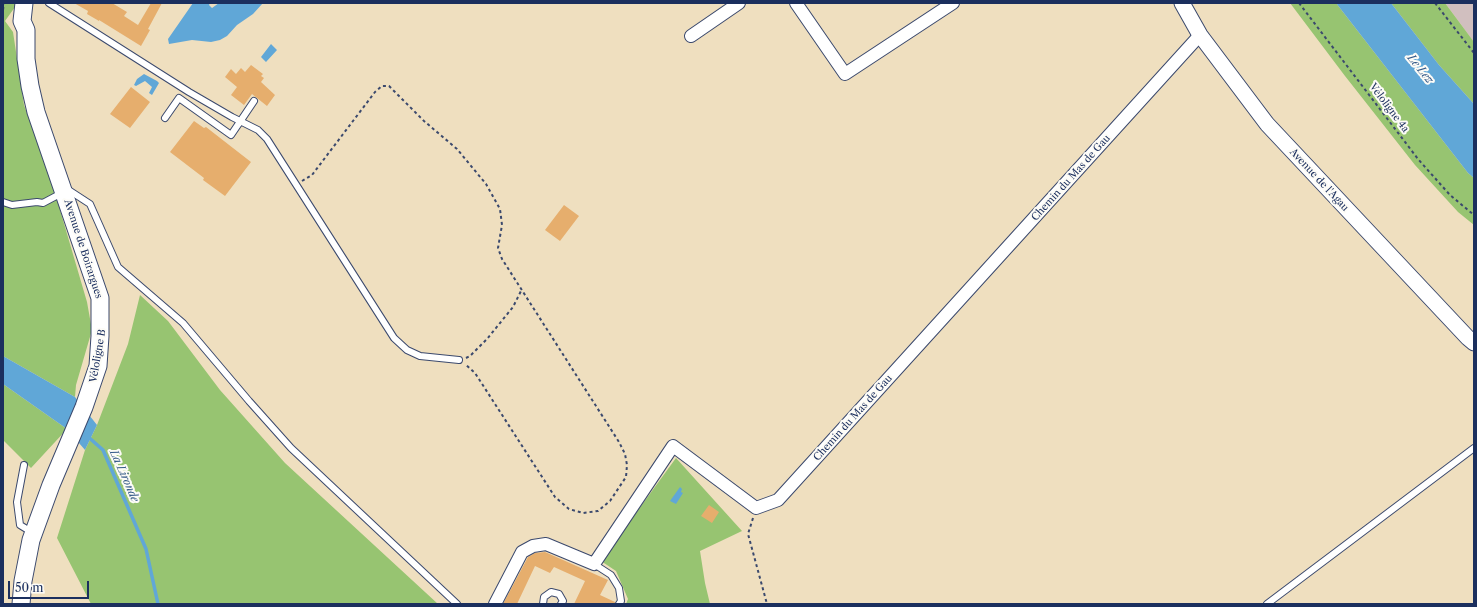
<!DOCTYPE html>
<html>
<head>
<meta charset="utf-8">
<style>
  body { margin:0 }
  #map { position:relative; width:1477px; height:607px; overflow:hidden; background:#efdfbf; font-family:"Libre Caslon Text",serif }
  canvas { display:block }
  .frame { position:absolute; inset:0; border:4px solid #1b2f5e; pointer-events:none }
  .scale { position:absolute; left:8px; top:581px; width:81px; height:18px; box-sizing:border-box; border:2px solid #1b2f5e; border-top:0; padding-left:5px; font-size:12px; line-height:14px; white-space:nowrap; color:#1b2f5e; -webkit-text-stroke:3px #fdfcf7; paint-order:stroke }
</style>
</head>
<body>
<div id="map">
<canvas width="1477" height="607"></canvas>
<div class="frame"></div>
<div class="scale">50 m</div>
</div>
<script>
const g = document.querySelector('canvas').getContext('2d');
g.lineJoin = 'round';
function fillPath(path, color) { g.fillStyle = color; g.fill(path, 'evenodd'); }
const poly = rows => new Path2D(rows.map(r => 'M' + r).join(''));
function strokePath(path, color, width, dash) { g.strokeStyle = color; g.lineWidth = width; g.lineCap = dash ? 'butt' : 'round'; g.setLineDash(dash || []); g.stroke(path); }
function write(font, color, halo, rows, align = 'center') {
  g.font = font + ' "Libre Caslon Text",serif'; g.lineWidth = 4; g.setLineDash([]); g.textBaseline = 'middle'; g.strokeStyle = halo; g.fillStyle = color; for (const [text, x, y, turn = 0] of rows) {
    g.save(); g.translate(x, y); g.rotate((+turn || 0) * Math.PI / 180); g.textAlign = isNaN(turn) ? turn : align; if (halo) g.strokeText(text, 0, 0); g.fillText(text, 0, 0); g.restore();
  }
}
fillPath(poly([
  [1445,3,1474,3,1474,42]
]), '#d1bfbf');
fillPath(poly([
  [3,3,15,3,15,7,5,21,13,32,24,105,53,186,87,302,92,330,76,385,75,397,3,356],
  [1290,3,1336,3,1468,173,1474,178,1474,225,1458,212,1415,165,1345,76],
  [1391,3,1445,3,1474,42,1474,104,1439,65],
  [140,295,168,321,220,390,285,463,438,604,91,604,57,538,85,450,97,425,128,344],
  [3,384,67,429,31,468,3,440],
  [676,458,742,531,700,551,705,583,710,604,626,604,628,599,616,571,601,561]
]), '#97c471');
fillPath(poly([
  [193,3,210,3,209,5,212,8,219,3,263,3,253,14,237,25,227,36,220,40,211,42,192,40,169,44,168,39],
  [1336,3,1391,3,1439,65,1474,104,1474,178,1468,173],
  [271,44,277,50,266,62,261,57],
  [144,74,157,81,159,83,152,95,149,93,152,87,145,81,136,86,134,85,137,79],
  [3,356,75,397,97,425,85,450,67,429,3,384],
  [680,487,682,489,681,492,683,493,676,504,670,501]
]), '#60a7d7');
strokePath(poly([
  [86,435,103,450,146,549,158,604]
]), '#60a7d7', 3.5);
fillPath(poly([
  [74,3,112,3,127,12,124,16,138,25,151,3,162,3,148,29,150,30,141,46,99,20,99,21,87,14,88,11],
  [251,65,263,74,261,76,264,78,261,82,275,95,267,106,252,94,244,105,231,95,237,87,225,77,231,69,236,74,241,68,245,72],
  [131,87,150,102,130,128,110,114],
  [194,121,204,128,206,127,251,162,225,196,203,180,204,178,170,152],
  [564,205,579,216,560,241,545,230],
  [709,505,719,512,712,523,701,516],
  [545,552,608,580,600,595,615,602,615,604,574,604,585,581,554,567,550,573,535,566,517,604,503,604,528,557,535,553]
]), '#e6ae6d');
const service = poly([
  [49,3,189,92,232,117,258,130,267,139,394,338,407,350,420,356,459,360],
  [165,118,179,98,231,135,254,101],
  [67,189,90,204,118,267,183,323,249,401,291,448,457,604],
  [3,202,12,205,37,202,43,203,58,195,60,191],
  [24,465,17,502,20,525,33,533],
  [594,564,611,575,619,588,621,601,619,604],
  [543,604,544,597,551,592,559,594,563,601,561,604],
  [1267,604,1474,448]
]);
const minor = poly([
  [796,3,845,74,953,3],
  [691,36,739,3],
  [495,604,522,552,533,546,546,544,594,564,673,446,756,508,778,500,1200,35]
]);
const tertiary = poly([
  [1182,3,1200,35,1267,124,1468,338,1474,343]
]);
const secondary = poly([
  [21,604,23,581,31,540,51,485,84,407,98,366,100,336,100,298,36,112,30,86,26,59,26,30,22,21,24,3]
]);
strokePath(service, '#3b496d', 8);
strokePath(minor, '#3b496d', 14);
strokePath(tertiary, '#3b496d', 17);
strokePath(secondary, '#3b496d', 19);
strokePath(poly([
  [1299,3,1418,159,1450,195,1474,215],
  [1435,3,1474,53],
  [3,10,4,3],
  [302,181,312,175,375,92,382,86,389,86,424,121,457,149,486,184,500,209,502,225,498,248,502,259,619,442,625,454,627,465,626,477,610,501,598,511,583,513,569,509,555,497,475,373,465,364],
  [466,358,470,356,487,339,513,307,521,291],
  [753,518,748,534,767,604]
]), '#3b496d', 2, [3, 3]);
strokePath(service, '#fff', 6);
strokePath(minor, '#fff', 12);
strokePath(tertiary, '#fff', 15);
strokePath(secondary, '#fff', 17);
write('10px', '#1b2f5e', '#fdfcf7', [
  ["Véloligne 4a",1389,108,53],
  ["Chemin du Mas de Gau",1071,178,-48],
  ["Avenue de l'Agau",1319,180,47],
  ["Avenue de Boirargues",83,249,72],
  ["Véloligne B",98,356,-80],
  ["Chemin du Mas de Gau",853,418,-48]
]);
write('italic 11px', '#335988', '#fdfcf7', [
  ["Le Lez",1420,69,51],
  ["La Lironde",124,476,66]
]);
</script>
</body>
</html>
